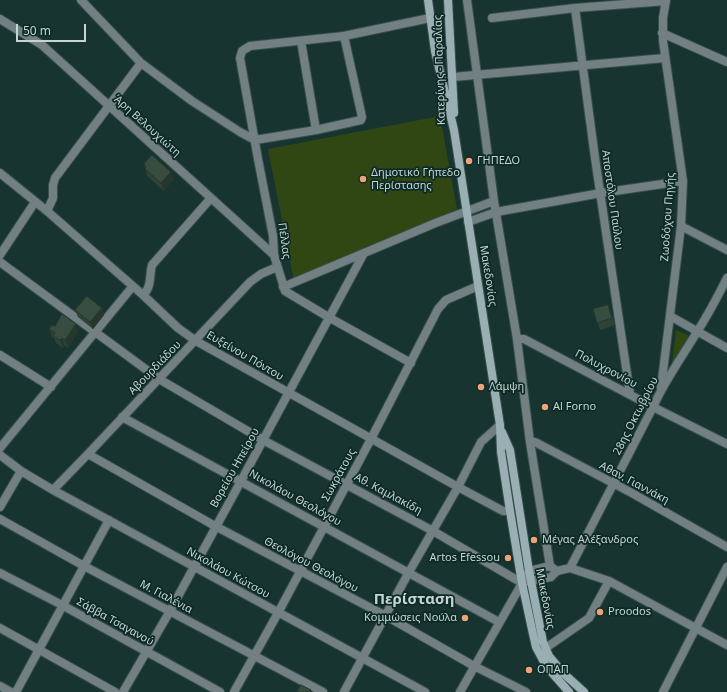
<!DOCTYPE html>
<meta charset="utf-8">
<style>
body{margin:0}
#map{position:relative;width:727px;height:692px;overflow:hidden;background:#183430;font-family:"Noto Sans",sans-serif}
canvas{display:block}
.scale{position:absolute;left:16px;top:24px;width:70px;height:18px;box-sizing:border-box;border:2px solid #c5d5d2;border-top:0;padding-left:5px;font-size:12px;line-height:14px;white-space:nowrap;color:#c5d5d2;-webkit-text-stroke:3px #0d2a26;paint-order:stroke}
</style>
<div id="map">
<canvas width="727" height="692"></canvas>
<div class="scale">50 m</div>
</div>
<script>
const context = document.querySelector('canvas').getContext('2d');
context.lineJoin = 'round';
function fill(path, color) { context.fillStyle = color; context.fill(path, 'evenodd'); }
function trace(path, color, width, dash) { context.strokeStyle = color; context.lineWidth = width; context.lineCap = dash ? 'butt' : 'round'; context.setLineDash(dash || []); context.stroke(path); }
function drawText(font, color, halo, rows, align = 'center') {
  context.font = font + ' "Noto Sans",sans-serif'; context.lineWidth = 3.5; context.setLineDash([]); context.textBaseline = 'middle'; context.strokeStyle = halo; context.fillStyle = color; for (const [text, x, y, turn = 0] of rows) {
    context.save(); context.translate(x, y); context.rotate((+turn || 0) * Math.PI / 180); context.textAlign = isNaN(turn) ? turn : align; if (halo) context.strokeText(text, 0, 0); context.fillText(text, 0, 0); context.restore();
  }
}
const green = new Path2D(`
 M440 116 457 209 294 281 268 149Z
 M676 330 692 337 671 372Z`);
const street = new Path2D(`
 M81 0 141 63 192 101 240 132 255 140
 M467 0 494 201 517 339 530 442 550 566
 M575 8 595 158 630 394
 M492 18 575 8 666 1
 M0 19 42 45 274 255
 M662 33 727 62
 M301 41 316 130
 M453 77 665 58
 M255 140 316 130 361 120 362 117 344 36
 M0 173 47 211 143 295 178 328 196 341 458 487 503 511H510
 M47 211 53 198V185L55 178 141 63
 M468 222 496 212 601 193 683 181
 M681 226 727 250
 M0 255 35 202
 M0 262 159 379 263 440 433 531 522 583
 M283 287 438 222 494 201
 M143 295C152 287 149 276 152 265L211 198
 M670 316 727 348
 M517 339H524L657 409 727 444
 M0 355 51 387
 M411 363 330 318 285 291 274 255 273 236 258 159 240 58 242 51 250 46 344 36 430 18
 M661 388 681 226 683 181 663 41V18L666 0
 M122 417 499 622
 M530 442H535L630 492 727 547
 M0 448 133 286
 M88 454 215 526 386 616 474 666 526 692
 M0 455 21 471 53 490 425 692
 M53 490 88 454 250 282 261 274 277 267
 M0 507 21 471
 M0 519 84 566 323 692
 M570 568 653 407C665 380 682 357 697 332 708 315 718 296 727 278
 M0 573 62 605 220 692
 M525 582 551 577 557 571 570 568 609 581 727 645
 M0 628 115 692
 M550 645 589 618 609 581
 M0 686 11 692
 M16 692 109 520
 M123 692 170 611 241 481 364 253
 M234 692 278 613 371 439 438 309 446 300 478 286
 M344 692 409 572 458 487 481 442 500 425
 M460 692 529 571 550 566 554 569
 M663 692 727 567`);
const secondary = new Path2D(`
 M428 0 435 51 454 130 500 425 501 452 510 511 522 583 533 634 536 647 546 666 569 692
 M448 0 454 113
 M502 432 510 450 529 571 543 642 549 656 563 673 584 692`);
const wall = new Path2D(`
 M144 164 174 179 164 191 147 176Z
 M608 305 615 325 600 330 593 309Z
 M102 308 104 315 93 329 78 317 75 310Z
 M55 326 78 331 68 348 64 345 63 348 56 343 54 338 52 337 49 329Z`);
const shadedWall = new Path2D(`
 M171 172 174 179 164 191 161 183Z
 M102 308 104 315 93 329 90 322Z
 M76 324 78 331 68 348 65 340Z
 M62 338 64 345 63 348 60 340Z`);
const building = new Path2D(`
 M152 155 171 172 161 183 145 169 146 167 144 164Z
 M87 296 102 308 90 322 75 310Z
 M608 305 612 318 597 323 593 309Z
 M62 314 76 324 65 340 62 338 60 340 53 336 55 333 49 329 52 325 55 326Z
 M301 685 311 690 310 692H297Z`);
const markers = [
 [469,161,4,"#efa378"],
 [363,179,4,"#efa378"],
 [481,387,4,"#efa378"],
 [545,407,4,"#efa378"],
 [534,540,4,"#efa378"],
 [508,558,4,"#efa378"],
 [600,612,4,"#efa378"],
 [465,618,4,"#efa378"],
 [529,670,4,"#efa378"]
];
const streetNames = [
 ["Κατερίνης - Παραλίας",440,70,-92],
 ["Άρη Βελουχιώτη",147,126,42],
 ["Αποστόλου Παύλου",612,200,82],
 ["Ζωοδόχου Πηγής",668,217,-86],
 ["Πέλλας",284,241,82],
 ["Μακεδονίας",488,276,81],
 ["Ευξείνου Πόντου",245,356,30],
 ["Αβουρδιάδου",155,368,-46],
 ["Πολυχρονίου",606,369,28],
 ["28ης Οκτωβρίου",636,416,-63],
 ["Βορείου Ηπείρου",235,468,-61],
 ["Σωκράτους",339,475,-61],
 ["Αθαν. Γιαννάκη",634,483,28],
 ["Αθ. Καμλακίδη",388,494,28],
 ["Νικολάου Θεολόγου",295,498,29],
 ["Θεολόγου Θεολόγου",311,565,28],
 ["Νικολάου Κώτσου",228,573,29],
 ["Μ. Γιαλένια",166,597,28],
 ["Μακεδονίας",545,599,79],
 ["Σάββα Τσαγανού",115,622,29]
];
const poiNames = [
 ["ΓΗΠΕΔΟ",477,161],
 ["Δημοτικό Γήπεδο",371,173],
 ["Περίστασης",371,186],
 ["Λάμψη",489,387],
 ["Al Forno",553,407],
 ["Μέγας Αλέξανδρος",542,540],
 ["Artos Efessou",500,558,"right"],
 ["Proodos",608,612],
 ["Κομμώσεις Νούλα",457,618,"right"],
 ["ΟΠΑΠ",537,670]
];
const districtNames = [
 ["Περίσταση",414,600]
];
fill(green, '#314713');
trace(street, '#37514d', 10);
trace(secondary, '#37514d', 10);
trace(street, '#738083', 8);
trace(secondary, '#9aafb3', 8);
fill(wall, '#2f4236');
fill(shadedWall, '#26362c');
fill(building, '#374d3f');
trace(building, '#26362c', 1);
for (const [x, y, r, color] of markers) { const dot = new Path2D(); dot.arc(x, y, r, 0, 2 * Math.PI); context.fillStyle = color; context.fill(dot); trace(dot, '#0d2a26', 1.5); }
drawText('11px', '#c5d5d2', '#0d2a26', streetNames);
drawText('11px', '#c5d5d2', '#0d2a26', poiNames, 'left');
drawText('bold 15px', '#c5d5d2', '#0d2a26', districtNames);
</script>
